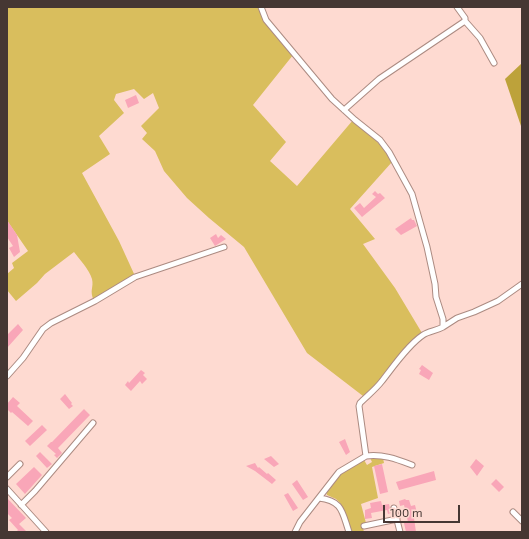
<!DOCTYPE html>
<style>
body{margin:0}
#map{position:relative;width:529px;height:539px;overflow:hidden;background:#fedad1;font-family:"Exo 2",sans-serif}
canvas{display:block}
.frame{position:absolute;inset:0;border:8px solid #453733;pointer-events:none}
.scale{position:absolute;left:383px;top:505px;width:77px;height:18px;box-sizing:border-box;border:2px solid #453733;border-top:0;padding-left:5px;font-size:12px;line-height:14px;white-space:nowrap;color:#453733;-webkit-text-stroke:3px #fedad1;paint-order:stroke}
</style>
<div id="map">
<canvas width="529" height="539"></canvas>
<div class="frame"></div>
<div class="scale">100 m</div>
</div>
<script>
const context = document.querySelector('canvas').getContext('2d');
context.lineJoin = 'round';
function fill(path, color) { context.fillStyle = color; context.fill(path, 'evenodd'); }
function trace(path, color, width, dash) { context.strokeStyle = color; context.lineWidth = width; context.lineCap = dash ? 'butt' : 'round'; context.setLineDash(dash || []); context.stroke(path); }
const green = new Path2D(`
 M7 7H259L293 55 253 105 286 142 270 161 297 186 353 120C368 133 383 144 392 162L350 209 375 239 363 244 395 288 422 333C405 347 393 364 379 380 375 386 368 391 363 396L307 353 244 247 209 218 187 198 164 171 155 151 142 139 147 133 141 126 159 108 153 93 144 99 134 89 116 94 114 100 124 113 99 136 110 154 82 173 119 241 135 276 94 301C89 290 94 288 92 279 89 269 80 260 74 252L45 274 37 283 16 301 7 290V274L14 268 12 263 28 251 8 222 7 223Z
 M370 458H383L384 463 372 467 378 498 361 504 366 523 362 524 364 532H352L340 503 336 499 327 495 326 491 340 473 364 460 367 465 372 462Z`);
const forest = new Path2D(`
 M522 63V129L505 79Z`);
const building = new Path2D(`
 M136 95 139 103 128 108 125 100Z
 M375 191 378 194 380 193 385 198 362 217 354 208 360 203 364 208 376 197 372 194Z
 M411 218 412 220H414L417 226 401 235 395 229Z
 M7 220 17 235 20 252 14 257 9 248 13 246 7 237Z
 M216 234 218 238 221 235 226 239 215 246 210 238Z
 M18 324 23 330 7 348V335Z
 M422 365 433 373 429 380 419 374 421 370 419 369Z
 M141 370 145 373 143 375 147 379 142 384 140 381 131 391 125 385 128 381 129 383Z
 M65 394 72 403 71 404 73 406 69 409 60 399Z
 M13 397 20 403 17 406 33 421 28 426 12 412 11 413 7 409V404Z
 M84 409 90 415 58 448 62 453 57 458 54 455 56 454 47 446 51 442H52Z
 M42 425 47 430 30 446 25 441Z
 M345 439 350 452 346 455 339 442Z
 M40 452 52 464 47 468 36 456Z
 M271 456 279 464 274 467 264 459Z
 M476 459 484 466 477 476 470 467Z
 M255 463 258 468 259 467 267 474 268 473 276 480 272 484 255 471 246 466Z
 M382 464 388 492 380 494 374 466Z
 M34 467 42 475 25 494 16 484Z
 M434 471 436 480 399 490 396 482Z
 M496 479 504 487 499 492 491 484Z
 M297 480 308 497 303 500 292 484Z
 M288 493 298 508 293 511 284 495Z
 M7 498 26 518 19 524 27 532H16L18 530 9 520 12 518 7 513Z
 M405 499 406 500H409L411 506 415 505 418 517 414 518 416 532H406L404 523 408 522 404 505 400 506 399 501Z
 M381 501 382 505 389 504 391 513 388 514 387 510 371 513 372 518 365 519V510L371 508 370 503Z`);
const minor = new Path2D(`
 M261 7 266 20 332 99 355 120 380 140 389 152 412 194 427 247 435 284 436 297 443 319V327C436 331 429 331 423 335 408 345 393 367 382 381 376 389 367 396 360 403L359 406 366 456 339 472 300 522 295 532
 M457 7 465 18V21
 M344 110 379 79 465 21 480 38 494 63
 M443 327 457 318 474 312 498 301 522 284
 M7 376 23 358 43 329 51 323 95 301 135 277 224 247
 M366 456C383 454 396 459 412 465
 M7 477 20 464
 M7 489 46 532
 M319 498C343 501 342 512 349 532
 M21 505 35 491 93 423
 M394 508 400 532
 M513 512 522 521
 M364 526 397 519`);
fill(green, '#d9be5d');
fill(forest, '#bda23a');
fill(building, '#f9a6b8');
trace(minor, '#ac8b82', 7);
trace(minor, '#fff', 5);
</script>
